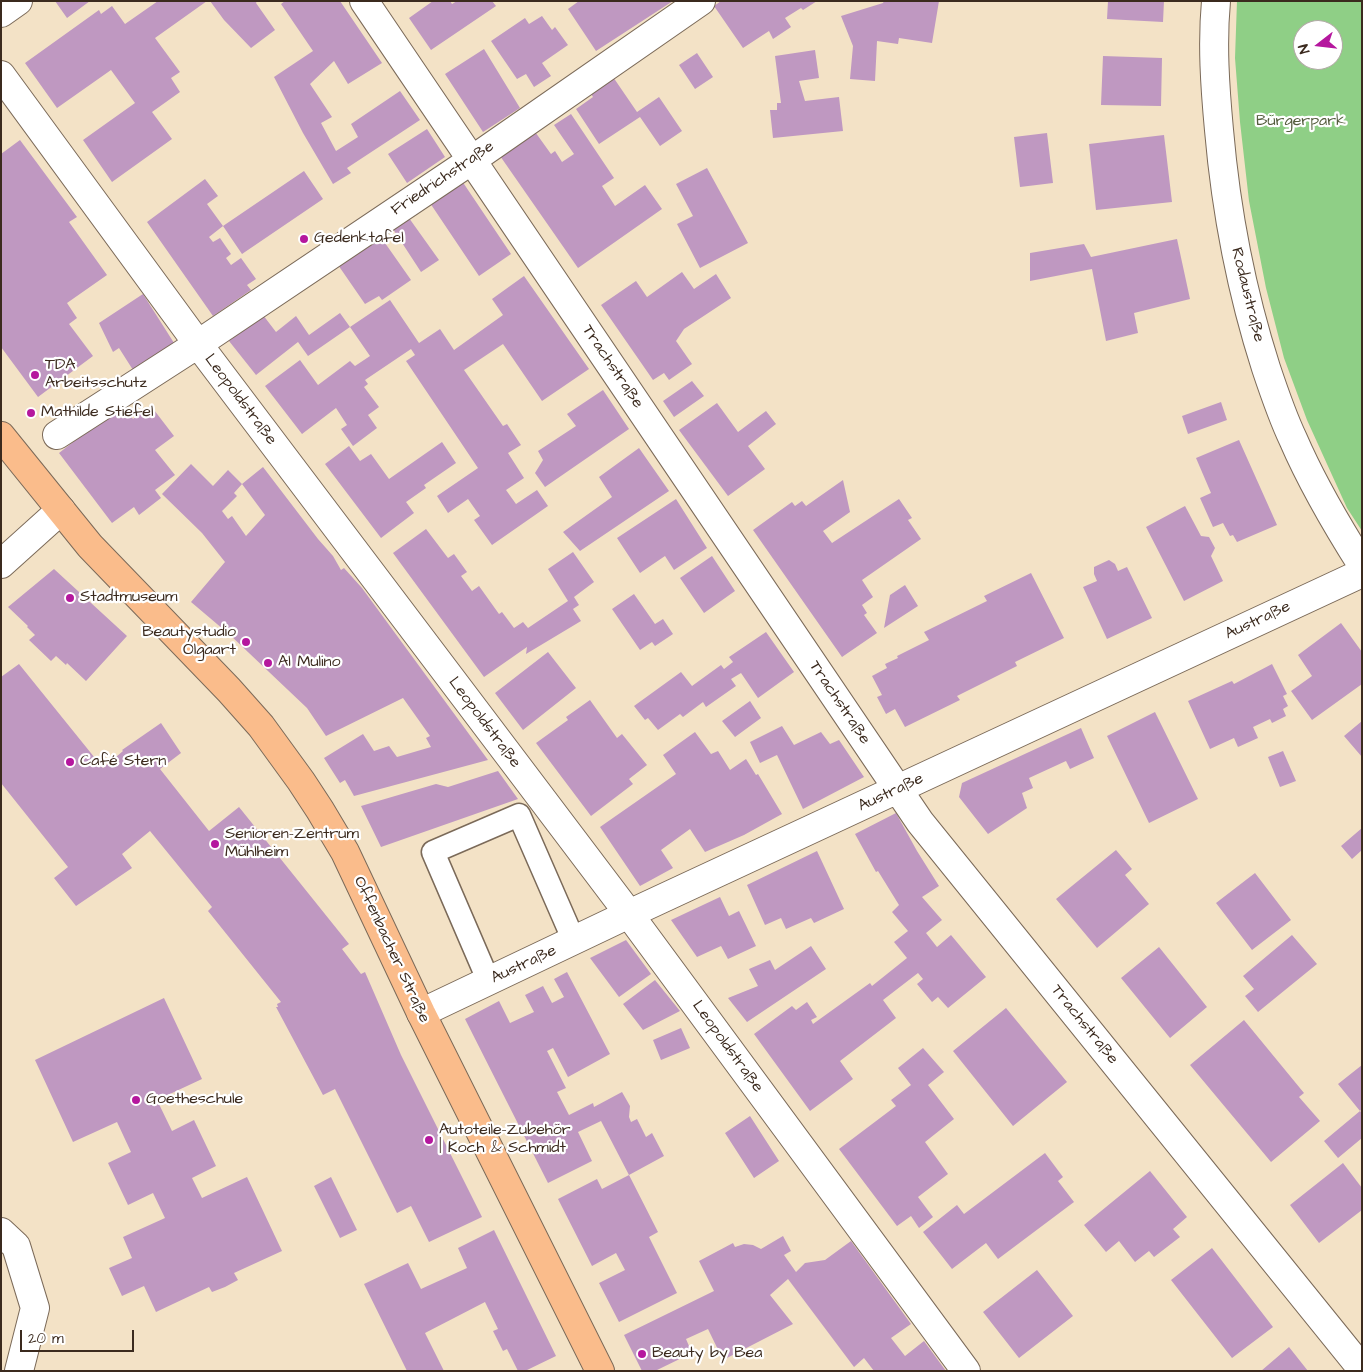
<!DOCTYPE html>
<meta charset="utf-8">
<style>
body{margin:0}
#map{position:relative;width:1363px;height:1372px;overflow:hidden;background:#f3e2c6;font-family:"Architects Daughter",sans-serif}
canvas{display:block}
.frame{position:absolute;inset:0;border:2px solid #3b2a1e;pointer-events:none}
.north{position:absolute;left:1293px;top:20px;width:50px;height:50px;box-sizing:border-box;background:#fff;border:1px solid #b1aaa5;border-radius:50%;rotate:254deg;font-size:14px;font-weight:700;line-height:20px;text-align:center;color:#3b2a1e}
.north::after{content:'';display:block;margin:auto;width:18px;height:22px;background:#b5179e;clip-path:polygon(50% 0,100% 100%,50% 72%,0 100%)}
.scale{position:absolute;left:20px;top:1330px;width:114px;height:22px;box-sizing:border-box;border:2px solid #3b2a1e;border-top:0;padding-left:6px;font-size:15px;line-height:18px;white-space:nowrap;color:#3b2a1e;-webkit-text-stroke:4px #fff;paint-order:stroke}
</style>
<div id="map">
<canvas width="1363" height="1372"></canvas>
<div class="frame"></div>
<div class="north">N</div>
<div class="scale">20 m</div>
</div>
<script>
const context = document.querySelector('canvas').getContext('2d');
context.lineJoin = 'round';
function fill(path, color) { context.fillStyle = color; context.fill(path, 'evenodd'); }
function trace(path, color, width, dash) { context.strokeStyle = color; context.lineWidth = width; context.lineCap = dash ? 'butt' : 'round'; context.setLineDash(dash || []); context.stroke(path); }
function drawText(font, color, halo, rows, align = 'center') {
  context.font = font + ' "Architects Daughter",sans-serif'; context.lineWidth = 4.5; context.setLineDash([]); context.textBaseline = 'middle'; context.strokeStyle = halo; context.fillStyle = color; for (const [text, x, y, turn = 0] of rows) {
    context.save(); context.translate(x, y); context.rotate((+turn || 0) * Math.PI / 180); context.textAlign = isNaN(turn) ? turn : align; if (halo) context.strokeText(text, 0, 0); context.fillText(text, 0, 0); context.restore();
  }
}
const green = new Path2D(`
 M1237 1H1362V531L1347 508 1307 420 1284 358 1266 288 1249 201 1240 122 1235 58ZM1303 30H1333V60H1303Z`);
const building = new Path2D(`
 M55 1H90L67 18Z
 M158 1H207L155 38 180 72 171 78 180 92 152 112 172 139 112 182 83 140 135 103 111 70 57 108 25 63 99 10 101 14 112 6 125 24Z
 M210 1H257L256 3 275 30 251 48 224 20Z
 M285 1H340L382 63 348 84 334 61 310 84 332 117 321 123 336 151 358 137 351 124 400 91 420 120 347 168 351 173 333 184 303 133 274 77 313 51 281 4Z
 M433 1H450L452 4 457 1H492L496 6 431 50 409 18Z
 M579 1H673L596 51 568 9Z
 M721 1H817L803 10 801 8 785 18 791 27 773 39 769 31 743 48 714 6Z
 M884 1H939L932 43 899 38 898 44 877 41 875 81 850 79 853 46 841 16 883 3Z
 M1108 1H1164L1163 22 1107 19Z
 M542 16 552 30 555 27 568 45 542 63 551 76 534 87 526 74 517 79 491 41 525 18 529 24Z
 M484 49 520 108 483 132 445 74Z
 M815 50 819 78 799 81 805 101 839 97 843 131 773 138 770 110H777V103H781L775 56Z
 M697 53 713 77 695 89 679 65Z
 M1103 56 1162 58 1161 106 1101 105Z
 M611 74 637 112 659 97 682 131 660 146 640 117 599 144 576 109 593 97 588 89Z
 M571 114 614 178 602 186 615 206 645 185 662 209 578 268 498 153 533 129 551 154 555 151 562 162 574 154 554 125Z
 M427 129 445 157 407 183 388 154Z
 M1047 133 1053 183 1020 187 1014 137Z
 M1164 135 1172 202 1096 210 1089 144Z
 M20 140 77 217 69 222 107 275 67 303 77 318 69 324 93 356 38 397 1 347V154Z
 M707 168 748 243 700 268 677 224 693 216 676 184Z
 M304 171 323 199 242 254 223 226Z
 M205 179 218 196 207 204 223 226 209 237 213 242 220 238 231 254 226 258 231 265 241 258 256 279 247 285 251 290 213 316 147 222Z
 M462 181 511 254 479 276 430 203Z
 M409 218 439 260 421 272 393 229Z
 M378 233 411 280 382 300 379 296 365 304 336 262Z
 M1177 239 1190 299 1134 313 1138 333 1106 341 1092 269 1030 281V253L1084 244 1091 257Z
 M682 272 694 289 716 274 731 298 684 329 676 341 692 364 669 380 664 373 653 380 601 305 636 281 647 297Z
 M524 276 589 369 542 401 503 344 464 370 503 426 507 424 521 445 508 453 524 478 506 490 516 504 537 490 548 506 492 545 474 520 480 516 468 499 448 513 437 496 478 468 406 361 415 355 411 349 365 380 368 384 364 387 379 407 368 415 377 428 353 446 341 429 347 425 336 408 302 434 265 386 300 360 318 385 350 361 355 366 370 356 350 327 308 356 298 342 256 375 229 341 263 315 276 332 296 316 309 335 340 313 350 327 390 300 419 343 440 329 454 350 503 315 492 299Z
 M143 294 174 343 133 370 119 348 113 352 99 323Z
 M692 381 704 396 674 417 663 401Z
 M603 390 629 429 545 487 535 473 543 460 538 451 576 426 567 414Z
 M1221 402 1227 420 1188 434 1182 416Z
 M717 403 738 432 766 411 776 424 748 446 765 469 728 496 679 430Z
 M122 404 133 419 151 406 174 436 155 450 175 475 155 490 161 498 139 515 134 507 112 523 59 453Z
 M1239 440 1277 525 1237 542 1233 535 1230 536 1223 523 1213 527 1200 498 1211 493 1196 458Z
 M442 442 456 463 424 485 426 488 406 502 414 513 381 538 325 464 349 446 360 461 371 454 389 479Z
 M639 448 669 491 580 551 563 532 612 497 599 477Z
 M191 464 213 486 228 470 242 484 234 493 237 496 222 511 228 519 232 516 246 536 265 515 242 484 263 467 318 539 333 556 341 570 344 568 362 588 488 760 354 796 345 780 340 783 324 758 363 734 374 751 389 746 397 757 431 747 426 738 430 736 403 698 326 736 307 708 230 635 191 602 225 562 202 533 162 494Z
 M843 480 850 512 823 531 832 543 899 499 912 518 908 520 921 539 862 580 873 597 862 605 867 613 864 615 877 633 842 657 753 530 792 502 795 506 802 501 806 506Z
 M676 499 707 548 674 570 665 556 640 573 617 538Z
 M1185 506 1201 536 1209 537 1215 548 1211 556 1223 581 1184 601 1146 527Z
 M426 529 448 558 454 554 467 572 461 576 472 591 479 586 499 614 502 612 514 628 523 622 528 628 568 601 548 569 573 552 594 582 574 597 579 605 573 609 581 621 526 654 527 647 484 677 393 553Z
 M712 556 735 591 704 613 680 578Z
 M1109 560 1115 564 1118 571 1127 567 1152 618 1107 639 1083 587 1097 581 1094 574V567Z
 M54 569 127 636 86 681 67 663 66 665 56 656 51 661 29 640 35 635 27 627 28 626 8 607Z
 M1031 573 1064 638 1015 662 1017 666 957 696 960 700 905 727 895 709 886 714 877 697 882 695 872 676 887 668 885 664 898 658 897 656 929 640 924 632 987 601 984 596Z
 M905 585 918 606 884 628 890 595Z
 M634 594 655 624 663 619 673 634 655 646 652 642 640 650 612 609Z
 M1341 623 1362 652V684L1312 720 1291 691 1312 676 1298 655Z
 M766 632 794 672 758 698 741 673 731 679 736 686 706 707 703 702 683 717 680 714 658 730 648 718 645 720 634 706 681 672 692 686 721 665 724 669 733 662 729 657Z
 M548 652 576 688 523 730 495 693Z
 M19 664 103 768 123 751 122 750 161 723 181 753 160 769 209 831 239 807 349 944 342 949 361 974 365 972 401 1055 482 1217 429 1242 411 1206 397 1213 335 1089 323 1095 276 1007H278L277 1004 281 1002 208 911 212 907 150 831 122 854 132 868 76 906 54 878 68 867 1 783V677Z
 M1272 664 1287 694 1283 696 1288 706 1283 709 1286 716 1272 723 1270 719 1253 727 1258 738 1238 747 1234 738 1210 749 1188 701 1232 681 1234 684Z
 M590 700 617 738 622 734 647 765 629 779 633 784 591 816 536 743 568 720 566 717Z
 M750 701 761 718 735 737 722 721Z
 M1155 712 1198 799 1149 823 1107 736Z
 M1362 721V757L1344 736Z
 M782 726 794 745 821 732 830 744 839 740 864 777 803 809 777 755 760 763 750 742Z
 M1081 728 1094 758 1070 769 1066 761 1029 778 1033 788 1022 793 1027 808 988 834 959 797 962 783Z
 M695 732 711 754 718 751 730 770 746 759 756 775 758 774 782 814 744 835 705 852 690 829 661 850 673 868 640 886 600 827 676 774 663 755Z
 M1283 751 1296 781 1280 787 1268 757Z
 M498 771 518 799 381 847 361 806 436 784 448 787Z
 M896 813 917 851 939 886 922 897 942 920 926 933 937 947 951 935 986 977 948 1008 938 997 932 1002 917 984 923 979 918 973 883 1000 896 1018 840 1061 853 1079 810 1111 754 1034 792 1006 796 1010 807 1002 817 1017 811 1020 813 1024 870 983 872 986 907 958 894 942 908 931 892 912 899 905 878 871 876 872 855 834Z
 M1362 828V850L1352 859 1341 846Z
 M1116 850 1132 869 1125 875 1149 904 1097 948 1056 899Z
 M817 851 844 909 814 923 811 918 786 929 781 918 765 925 747 885Z
 M1255 873 1291 920 1252 950 1216 903Z
 M720 897 729 916 739 911 756 946 728 959 721 946 697 957 671 920Z
 M1292 935 1317 964 1258 1012 1245 996 1254 989 1243 976Z
 M626 940 651 974 619 997 590 958Z
 M811 946 826 969 747 1022 728 998 758 986 749 969 770 960 775 970Z
 M1159 947 1207 1007 1170 1038 1121 978Z
 M567 972 610 1054 568 1077 553 1048 547 1051 566 1088 557 1092 569 1115 593 1103 594 1107 622 1092 630 1106 629 1117 631 1122 637 1119 646 1137 652 1133 664 1156 629 1175 601 1121 578 1132 592 1161 548 1183 465 1019 499 1001 510 1023 534 1012 525 995 543 986 552 1003 564 997 554 979Z
 M655 980 680 1011 643 1030 623 1004Z
 M164 998 202 1079 157 1100 172 1131 194 1120 216 1166 192 1178 202 1198 247 1177 282 1251 234 1273 238 1280 225 1287 212 1292 209 1287 156 1312 144 1286 122 1296 109 1268 132 1258 123 1237 165 1218 153 1193 128 1205 108 1163 131 1152 117 1122 73 1142 35 1060Z
 M1006 1008 1067 1082 1013 1126 953 1051Z
 M1244 1020 1304 1093 1299 1097 1320 1121 1271 1162 1190 1065Z
 M681 1028 690 1048 661 1060 653 1040Z
 M923 1048 944 1072 928 1085 954 1119 925 1142 948 1174 918 1197 933 1217 919 1228 911 1216 897 1226 839 1149 896 1106 891 1100 911 1085 898 1068Z
 M1362 1065V1109L1360 1111 1338 1084Z
 M1360 1111 1362 1113V1138L1338 1158 1324 1141Z
 M750 1116 779 1161 754 1178 725 1133Z
 M1045 1153 1063 1177 1058 1181 1074 1202 998 1259 986 1243 952 1269 923 1232 957 1205 964 1214Z
 M1343 1163 1362 1188V1210L1319 1243 1290 1205Z
 M1150 1171 1187 1217 1173 1229 1180 1237 1154 1257 1149 1251 1135 1262 1119 1241 1106 1252 1084 1225Z
 M629 1175 658 1232 649 1237 677 1293 619 1322 599 1283 625 1270 616 1253 592 1266 558 1199 597 1179 602 1189Z
 M331 1177 357 1230 340 1238 314 1186Z
 M494 1230 556 1356 525 1371H518L507 1349 503 1351 493 1331 498 1329 485 1302 425 1333 444 1371H407L364 1284 408 1263 421 1289 467 1268 458 1248Z
 M783 1236 791 1251 784 1255 796 1272 805 1263 825 1260 851 1241 911 1324 891 1338 905 1356 924 1341 946 1371H874L864 1358 854 1367 788 1279 770 1295 793 1324 723 1360 708 1329 686 1339 692 1353 655 1371H642L624 1335 714 1291 699 1261 733 1243 735 1247 744 1244 753 1245 761 1249Z
 M1212 1248 1273 1327 1232 1358 1171 1280Z
 M1037 1270 1073 1316 1019 1358 983 1312Z
 M1289 1347 1308 1371H1261Z`);
const lane = new Path2D(`
 M489 982 433 852 519 815 574 941`);
const street = new Path2D(`
 M364 1 920 822 1362 1369
 M1216 1C1212 44 1215 87 1219 130 1226 211 1241 290 1266 368 1274 392 1282 416 1293 439 1312 483 1336 524 1362 565
 M1 13 18 1
 M1 75 198 344 629 914 966 1371
 M57 435 198 344 472 160 701 1
 M1 564 61 510
 M421 1013 629 914 1362 573
 M1 1232 16 1246 35 1308 19 1371`);
const primary = new Path2D(`
 M1 436 90 546 229 690 261 726 301 781 320 810 345 852 421 1013 600 1371`);
const markers = [
 [304,239,5,"#b5179e"],
 [35,375,5,"#b5179e"],
 [31,413,5,"#b5179e"],
 [70,598,5,"#b5179e"],
 [246,642,5,"#b5179e"],
 [268,663,5,"#b5179e"],
 [70,762,5,"#b5179e"],
 [215,844,5,"#b5179e"],
 [136,1100,5,"#b5179e"],
 [429,1140,5,"#b5179e"],
 [642,1354,5,"#b5179e"]
];
const parkNames = [
 ["Bürgerpark",1301,122]
];
const streetNames = [
 ["Friedrichstraße",443,179,-34],
 ["Rodaustraße",1247,295,76],
 ["Trachstraße",612,367,56],
 ["Leopoldstraße",240,400,53],
 ["Austraße",1258,621,-25],
 ["Trachstraße",839,703,56],
 ["Leopoldstraße",484,723,53],
 ["Austraße",891,793,-25],
 ["Offenbacher Straße",391,950,65],
 ["Austraße",524,965,-25],
 ["Trachstraße",1084,1025,51],
 ["Leopoldstraße",727,1047,54]
];
const poiNames = [
 ["Gedenktafel",314,239],
 ["TDA",45,366],
 ["Arbeitsschutz",45,384],
 ["Mathilde Stiefel",41,413],
 ["Stadtmuseum",80,598],
 ["Beautystudio",236,633,"right"],
 ["Olgaart",236,651,"right"],
 ["Al Mulino",278,663],
 ["Café Stern",80,762],
 ["Senioren-Zentrum",225,835],
 ["Mühlheim",225,853],
 ["Goetheschule",146,1100],
 ["Autoteile-Zubehör",439,1131],
 ["| Koch & Schmidt",439,1149],
 ["Beauty by Bea",652,1354]
];
fill(green, '#8fcf86');
fill(building, '#bf98c1');
trace(lane, '#7b6a59', 25);
trace(street, '#7b6a59', 30);
trace(primary, '#7b6a59', 30);
trace(lane, '#fff', 22);
trace(street, '#fff', 28);
trace(primary, '#fabc8b', 28);
for (const [x, y, r, color] of markers) { const dot = new Path2D(); dot.arc(x, y, r, 0, 2 * Math.PI); context.fillStyle = color; context.fill(dot); trace(dot, '#fff', 2); }
drawText('16px', '#545c3d', '#fff', parkNames);
drawText('16px', '#3b2a1e', '#fff', streetNames);
drawText('16px', '#3b2a1e', '#fff', poiNames, 'left');
</script>
